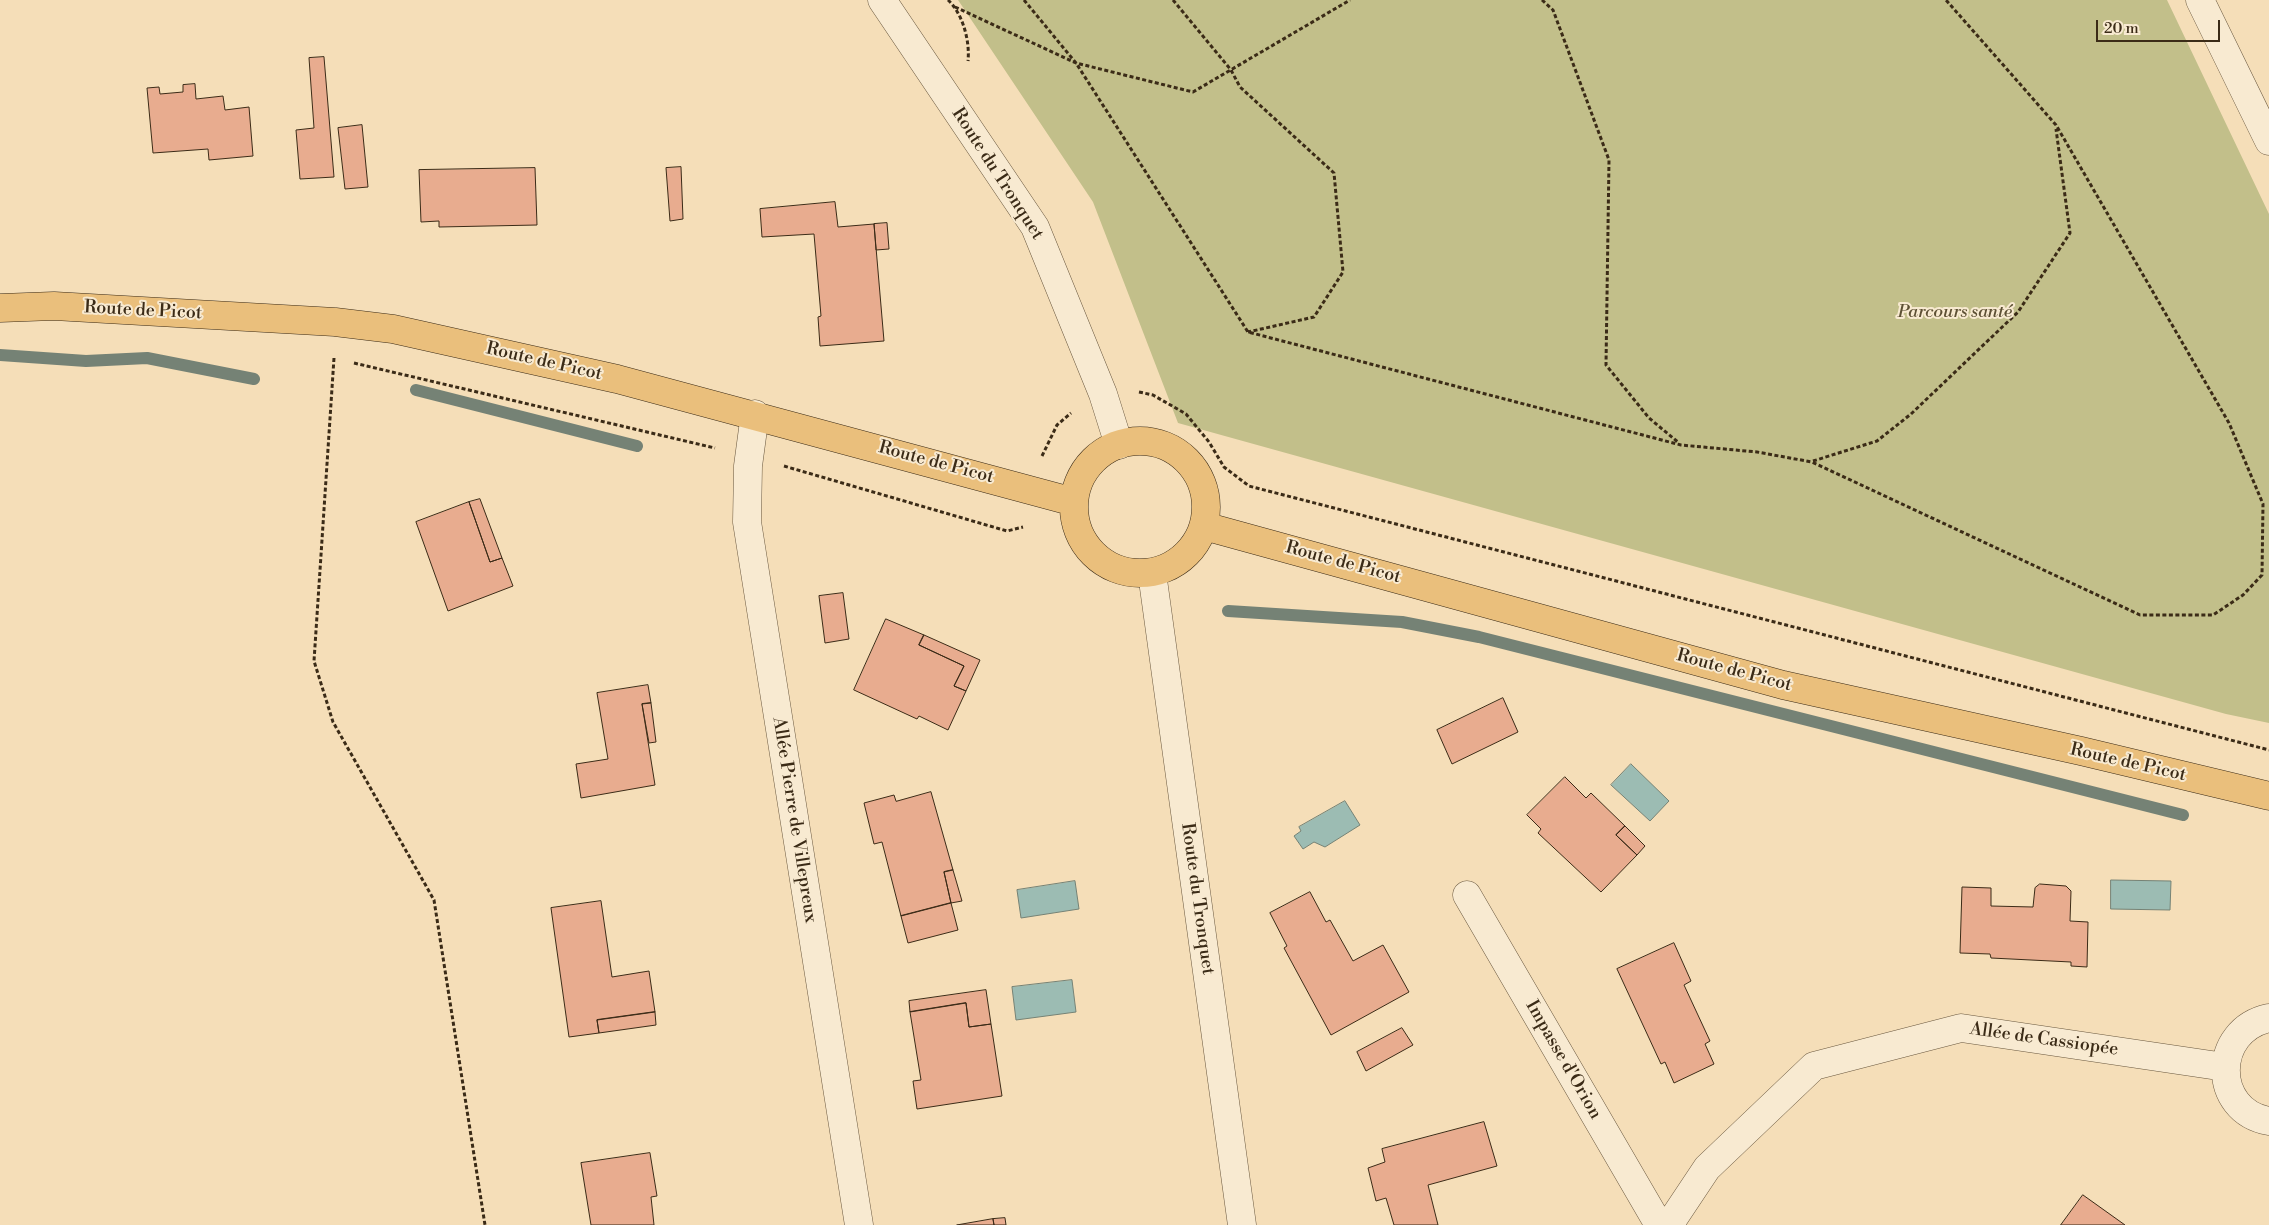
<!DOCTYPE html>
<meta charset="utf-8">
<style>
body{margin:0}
#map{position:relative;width:2269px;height:1225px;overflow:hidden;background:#f5deb8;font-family:"Libre Bodoni",serif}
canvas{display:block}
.scale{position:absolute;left:2096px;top:20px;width:124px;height:22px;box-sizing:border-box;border:2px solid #3b2b17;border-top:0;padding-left:6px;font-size:15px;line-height:18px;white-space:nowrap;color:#3b2b17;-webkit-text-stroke:4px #f8ead1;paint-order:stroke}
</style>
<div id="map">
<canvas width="2269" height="1225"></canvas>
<div class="scale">20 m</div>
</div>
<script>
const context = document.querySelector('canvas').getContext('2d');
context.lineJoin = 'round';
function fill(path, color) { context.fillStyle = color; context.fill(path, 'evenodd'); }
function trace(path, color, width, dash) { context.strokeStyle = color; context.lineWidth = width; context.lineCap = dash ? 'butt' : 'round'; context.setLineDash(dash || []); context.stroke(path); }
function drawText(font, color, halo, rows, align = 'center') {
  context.font = font + ' "Libre Bodoni",serif'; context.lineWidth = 4; context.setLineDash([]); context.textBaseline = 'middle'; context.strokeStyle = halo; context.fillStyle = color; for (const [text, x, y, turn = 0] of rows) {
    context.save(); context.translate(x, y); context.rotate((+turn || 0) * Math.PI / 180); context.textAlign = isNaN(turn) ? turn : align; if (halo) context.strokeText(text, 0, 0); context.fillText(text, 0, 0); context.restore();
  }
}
const green = new Path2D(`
 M958 0H2167L2269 214V723L2226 714 1178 423 1093 202Z`);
const water = new Path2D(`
 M1631 764 1669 801 1650 821 1611 785Z
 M1345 801 1360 825 1325 847 1314 842 1303 849 1294 836 1301 831 1299 827Z
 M2111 880 2171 881 2170 910 2111 909Z
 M1075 881 1079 909 1021 918 1017 890Z
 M1072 980 1076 1012 1016 1020 1012 987Z`);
const stream = new Path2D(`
 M0 355 86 361 147 358 254 379
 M416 390 637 446
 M1228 611 1402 622 1479 637 2183 815`);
const building = new Path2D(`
 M324 57 334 177 300 179 296 130 314 128 309 58Z
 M195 84 196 99 223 96 225 110 249 107 253 156 209 160 208 149 153 153 147 88 159 87 160 94 183 92V85Z
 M362 125 368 187 345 189 338 128Z
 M681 167 683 219 670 221 666 168Z
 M535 168 537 225 439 227V221L421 222 419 170Z
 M835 202 838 227 874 224 884 341 820 346 818 317 821 316 814 234 762 237 760 209Z
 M887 223 889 249 876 250 874 224Z
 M480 499 502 558 490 562 469 502Z
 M469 502 490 562 502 558 513 586 448 611 416 522Z
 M843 593 849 639 825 643 819 596Z
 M886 619 924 635 919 645 964 666 954 686 966 691 948 730 919 716 917 719 854 690Z
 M924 635 980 660 966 691 954 686 964 666 919 645Z
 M648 685 651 703 642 704 655 785 581 798 576 764 608 759 597 693Z
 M1503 698 1518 732 1452 764 1437 730Z
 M651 703 656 742 649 743 642 704Z
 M1565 777 1586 798 1591 793 1625 826 1616 835 1637 855 1601 892 1538 833 1541 829 1527 815Z
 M931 792 953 870 944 872 951 903 901 916 882 842 874 844 864 803 894 795 896 801Z
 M1625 826 1645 846 1637 855 1616 835Z
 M953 870 962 901 951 903 944 872Z
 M2040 884 2066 886 2071 891 2070 921 2088 922 2087 967 2071 966V962L1991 958 1990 954 1960 953 1962 887 1991 888V906L2033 907 2035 888Z
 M1310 892 1326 922 1330 920 1353 961 1383 945 1409 992 1331 1035 1284 948 1287 946 1270 913Z
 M601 901 612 977 649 971 655 1012 597 1020 599 1033 569 1037 551 908Z
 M951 903 958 930 908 943 901 916Z
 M1674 943 1691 981 1684 985 1710 1041 1705 1044 1714 1064 1674 1083 1665 1062 1661 1064 1617 969Z
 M986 990 991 1024 969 1027 966 1003 910 1012 909 1001Z
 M966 1003 969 1027 991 1024 1002 1096 917 1109 913 1081 921 1080 910 1012Z
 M655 1012 656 1025 599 1033 597 1020Z
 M1402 1028 1413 1045 1366 1071 1357 1052Z
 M1484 1122 1497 1166 1428 1185 1438 1225H1394L1386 1198 1376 1201 1368 1168 1385 1162 1382 1149Z
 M650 1153 657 1196 651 1197 654 1225H591L581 1163Z
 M2083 1195 2125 1225H2061Z
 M1005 1218 1006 1225H994L993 1219Z
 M993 1219 994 1225H957Z`);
const path = new Path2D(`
 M948 0C963 14 970 41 968 61
 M1024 0 1076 63 1248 332 1681 445 1757 452 1812 462 2140 615H2213L2243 595 2262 575 2263 504 2229 423 2056 125 1946 0
 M1173 0 1231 70 1240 87 1334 173 1343 272 1314 317 1248 332
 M1542 0 1553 10 1609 160 1606 365 1649 418 1679 443
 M955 7 1076 63 1193 92 1350 0
 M334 358 314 661 333 722 434 900 485 1225
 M354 363 715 448
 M1139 392 1153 395 1186 414 1209 442 1224 467 1249 486 2269 750
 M1042 456 1057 425 1071 413
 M1813 461 1877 441 1911 414 2018 312 2070 233 2056 129
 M784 466 1007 531 1023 527`);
const minor = new Path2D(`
 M882 0 1035 227 1103 394 1119 445
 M2200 0 2269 141
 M755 414 748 466 747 522 859 1225
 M1152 573 1242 1225
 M1467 895 1659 1225
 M2269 1018C2212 1030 2211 1111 2269 1121
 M1669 1225 1707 1168 1814 1066 1961 1028 2225 1067`);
const major = new Path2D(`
 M0 308 54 306 335 322 393 329 617 379 1074 502
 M1074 507a66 66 0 1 1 132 0a66 66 0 1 1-132 0Z
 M1204 526 1783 685 2081 751 2269 796`);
const streetNames = [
 ["Route du Tronquet",997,174,57],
 ["Route de Picot",143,311,3],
 ["Route de Picot",544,362,13],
 ["Route de Picot",936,463,15],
 ["Route de Picot",1343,563,15],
 ["Route de Picot",1734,671,15],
 ["Route de Picot",2128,763,13],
 ["Allée Pierre de Villepreux",794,820,81],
 ["Route du Tronquet",1197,899,82],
 ["Allée de Cassiopée",2044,1040,8],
 ["Impasse d'Orion",1563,1060,60]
];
const parkNames = [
 ["Parcours santé",1955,313]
];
fill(green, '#c2bf8a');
fill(water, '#9cbcb3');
trace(water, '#758275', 1);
trace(stream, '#758275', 12);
fill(building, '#e8ac8f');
trace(building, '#3b2b17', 1);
trace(minor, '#6a583f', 29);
trace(major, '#3b2b17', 29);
trace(path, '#3b2b17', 3, [4, 2.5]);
trace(minor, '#f8ead1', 28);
trace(major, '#eabf7c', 28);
drawText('18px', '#3b2b17', '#f8ead1', streetNames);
drawText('italic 18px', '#5d5034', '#f8ead1', parkNames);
</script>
